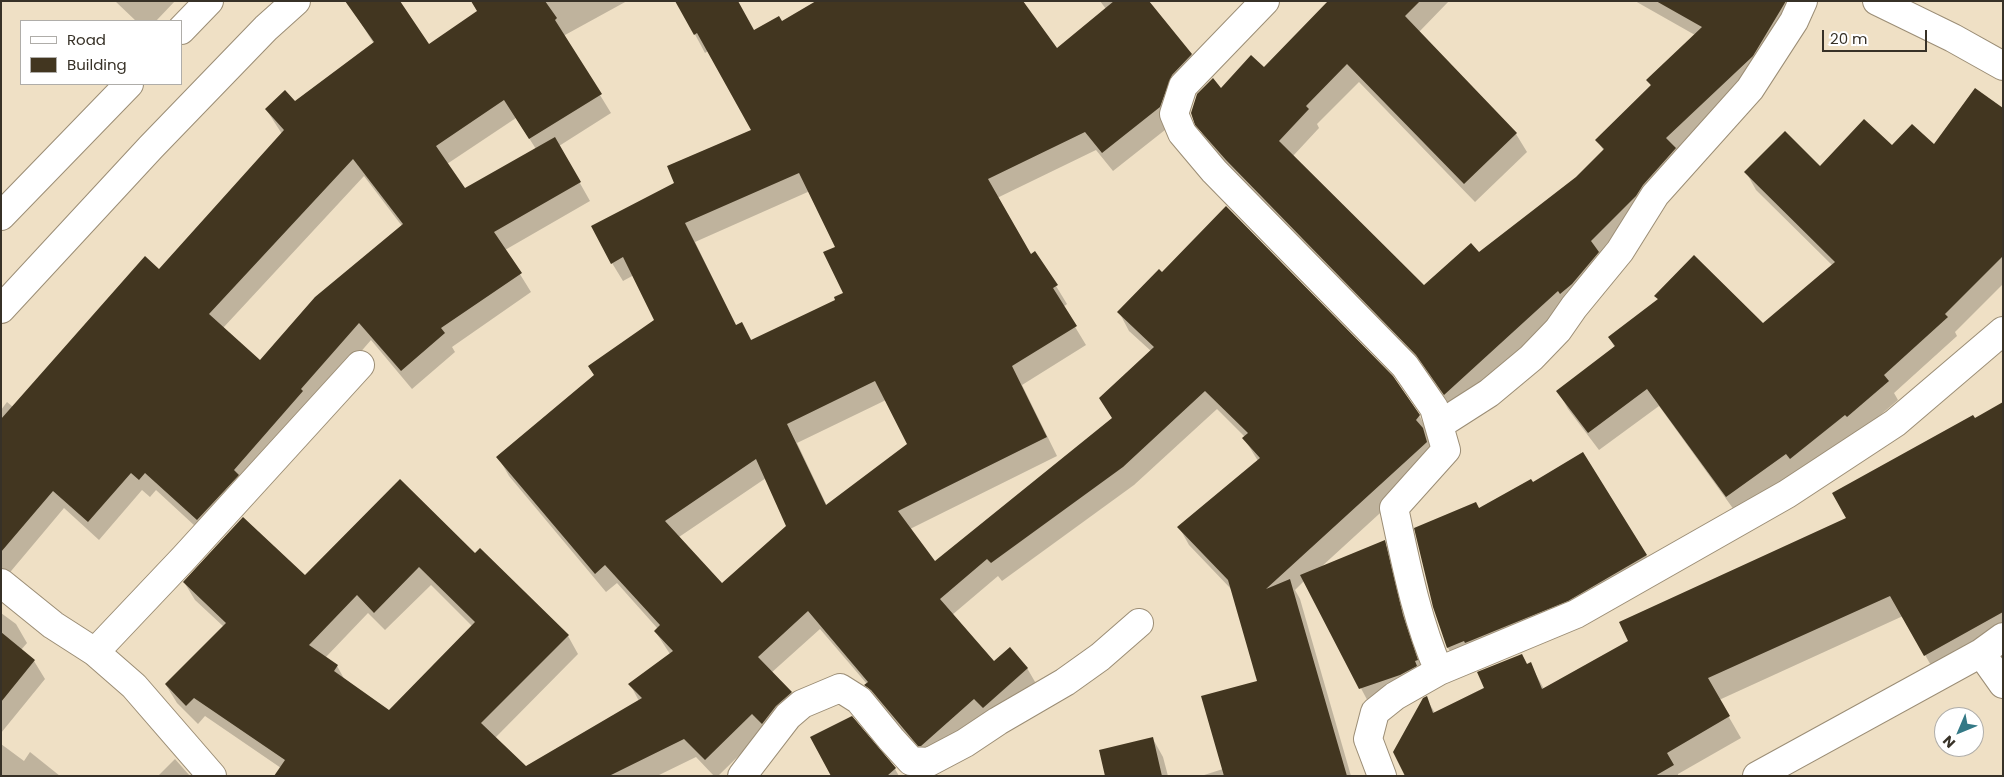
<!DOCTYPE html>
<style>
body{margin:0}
#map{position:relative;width:2004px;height:777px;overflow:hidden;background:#efe0c5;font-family:Poppins,sans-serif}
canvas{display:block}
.frame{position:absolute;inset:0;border:2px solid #373127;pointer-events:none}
.legend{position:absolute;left:20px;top:20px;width:162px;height:65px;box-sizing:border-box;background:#fff;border:1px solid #afada9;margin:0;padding:6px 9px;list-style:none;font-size:15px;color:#373127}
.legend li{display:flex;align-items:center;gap:10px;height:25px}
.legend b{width:25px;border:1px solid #afada9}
.north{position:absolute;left:1934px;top:707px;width:50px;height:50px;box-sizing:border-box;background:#fff;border:1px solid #afada9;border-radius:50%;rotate:225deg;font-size:14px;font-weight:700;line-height:20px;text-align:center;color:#373127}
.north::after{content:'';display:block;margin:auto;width:18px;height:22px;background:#347986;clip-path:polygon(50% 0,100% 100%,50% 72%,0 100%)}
.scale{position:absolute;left:1822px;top:30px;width:105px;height:22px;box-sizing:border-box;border:2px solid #373127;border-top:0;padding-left:6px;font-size:15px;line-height:18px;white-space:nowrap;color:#373127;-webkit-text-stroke:4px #fff;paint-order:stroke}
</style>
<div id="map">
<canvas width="2004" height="777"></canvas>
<div class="frame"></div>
<ul class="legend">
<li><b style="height:6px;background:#fff"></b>Road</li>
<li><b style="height:14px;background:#423620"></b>Building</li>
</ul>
<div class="north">N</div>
<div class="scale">20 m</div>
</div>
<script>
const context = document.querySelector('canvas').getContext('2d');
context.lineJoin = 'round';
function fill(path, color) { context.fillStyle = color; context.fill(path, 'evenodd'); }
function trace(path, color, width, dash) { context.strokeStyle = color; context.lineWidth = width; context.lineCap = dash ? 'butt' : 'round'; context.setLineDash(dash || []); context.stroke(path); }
const shadow = new Path2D(`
 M115 1H175L156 21H136Z
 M471 1H627L565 35V38L611 113 559 146 590 201 505 250 531 292 452 347 455 352 412 389 371 340 312 408 208 538 156 490 150 497 142 490 99 540 64 508 1 583V410L7 402 13 407 159 270 282 134 266 109 295 103 374 44 351 7 429 45 478 12ZM516 118 536 149 464 190 447 164ZM364 176 402 226 260 361 223 328Z
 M677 1 754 32 781 23 1056 50 1106 9 1100 1H1147L1191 54 1202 73 1170 126 1113 171 1096 150 997 198 1030 256 1056 286 1067 304 1063 307 1086 345 1022 385 1057 456 910 529 935 563 1112 419 1151 351 1129 331 1119 312 1419 415 1429 434 1427 437 1433 448 1437 461 1320 568 1384 542 1396 562 1429 681 1372 709 1304 581 1295 590 1300 599 1351 776H1201L1223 769 1258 682 1232 590 1189 545 1179 527 1258 461 1244 438 1245 437 1217 409 1134 485 1002 581 998 576 952 615 994 663 1027 668 1038 687 932 764 877 704 867 684 820 629 771 673 791 693 802 711 763 732 718 776H714L696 757 657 776H275L281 768 205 716 198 724 177 703 166 685 224 627 195 600 184 582 305 577 475 555 568 636 578 654 495 738 526 767 639 701 630 684 670 654 655 631 658 629 617 583 606 592 509 476 498 457 595 376 656 321 634 275 623 281 612 263 676 184 753 130 708 51 705 53ZM810 191 837 247 845 293 837 301 752 341 741 323 736 326 695 242ZM886 400 908 445 827 506 797 443ZM766 478 788 526 722 584 679 537ZM431 585 472 626 389 711 346 682 337 666 325 658 368 613 385 630Z
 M1330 1H1449L1419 32 1516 134 1527 152 1475 202 1359 82 1317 124 1319 128 1293 156 1424 286 1479 254 1577 178 1604 151 1597 140 1651 86 1648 80 1695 35 1635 1H1792L1799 14 1583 303 1455 412 1428 374 1238 179 1208 144 1197 124 1221 90 1264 69Z
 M2003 110V284L1955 332 1957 336 1894 393 1898 400 1858 434 1856 432 1801 476 1797 471 1737 514 1659 406 1599 450 1568 409 1558 391 1615 348 1609 337 1658 300 1655 296 1763 324 1833 266 1756 190 1746 172 1820 167 1892 147 1934 146Z
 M2003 404V640L1937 676 1903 616 1719 700 1741 738 1678 774V776H1406L1426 698 1435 713 1530 664 1544 689 1848 518 1974 419Z
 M1479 510 1646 555 1658 576 1460 668 1448 648 1434 606Z
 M1 613 16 624 27 643 21 650 34 661 45 679 1 733Z
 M1153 739 1163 757 1168 776H1106Z
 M1 744 24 761 30 752 60 776H1Z
 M175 759 190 776H158Z
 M895 769 899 776H832Z`);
const building = new Path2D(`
 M345 1H400L429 44 477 11 471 1H545L557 18 555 20 602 94 529 139 504 100 436 146 465 188 555 137 581 182 494 232 522 273 441 328 445 333 401 371 359 323 301 389 303 391 234 470 239 475 197 520 145 473 139 480 131 473 88 522 53 491 1 552V419L145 256 159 269 284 130 265 109 285 90 295 101 374 42ZM353 159 403 224 315 297 260 360 209 314Z
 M675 1H738L754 30 779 16 782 21 816 1H1023L1057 48 1114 1H1149L1192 54 1172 75 1160 107 1102 153 1085 132 988 179 1031 254 1035 251 1058 285 1053 288 1077 326 1012 366 1047 437 898 511 935 561 1112 418 1099 398 1154 347 1117 312 1159 269 1162 272 1226 206 1393 376 1420 415 1416 420 1423 428 1427 442 1266 589 1290 579 1347 776H1224L1201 696 1257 681 1228 580 1177 527 1260 458 1242 438 1248 433 1205 391 1123 467 991 563 987 559 940 599 994 661 1010 647 1028 668 983 708 974 699 921 746H918L871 690 864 685 868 682 808 611 758 657 792 692 776 706 762 724 752 714 705 760 684 739 609 776H274L285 760 194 698 186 706 165 684 226 623 183 582 243 517 305 575 400 479 475 553 480 548 569 635 481 723 526 766 642 698 628 684 673 651 654 631 660 625 605 565 595 574 496 457 594 375 588 366 654 320 623 257 611 264 591 226 674 183 667 166 751 130 697 33 694 35ZM799 173 835 247 823 252 843 293 834 297 835 300 751 340 742 322 736 325 685 223ZM875 381 907 444 826 505 787 424ZM756 459 786 526 722 583 665 521ZM419 567 475 622 389 710 334 671 338 665 309 645 357 595 374 613Z
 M1328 1H1420L1405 16 1517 133 1464 184 1347 64 1306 106 1309 109 1279 141 1424 285 1471 243 1479 252 1576 177 1604 149 1595 140 1651 85 1646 80 1702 27 1656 1H1786L1753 56 1666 138 1676 148 1643 185 1636 196 1591 241 1599 252 1572 284 1560 294 1558 291 1444 395 1416 355 1226 160 1195 125 1191 113 1197 94 1213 78 1221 88 1251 55 1264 67Z
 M1975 88 2003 108V256L1945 314 1948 317 1884 375 1889 381 1847 417 1845 415 1790 459 1786 454 1726 497 1647 389 1588 433 1556 391 1615 346 1608 337 1658 299 1654 296 1694 255 1763 323 1835 262 1744 172 1785 131 1820 166 1864 119 1892 145 1912 124 1934 144Z
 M2003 402V612L1924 656 1890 596 1708 678 1730 716 1667 753 1674 765 1655 776H1405L1393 752 1423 698 1427 696 1433 713 1484 688 1477 672 1522 654 1527 664 1531 662 1542 689 1628 641 1619 622 1846 518 1832 493 1973 415 1975 418Z
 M1583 452 1647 555 1568 601 1465 643 1464 641 1447 648 1433 607 1414 528 1476 502 1479 508 1531 479 1533 482Z
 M1385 540 1403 615 1418 660 1415 661 1417 666 1400 675 1359 689 1300 575Z
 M1 632 35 660 1 702Z
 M852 716 896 768 887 776H831L810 737Z
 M1153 737 1162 776H1105L1099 750Z`);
const street = new Path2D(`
 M1265 1 1183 86 1174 114 1182 133 1214 171 1405 366 1434 408 1446 450 1394 508C1406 564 1416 618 1439 671L1395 696 1375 712 1368 739 1382 776
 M1877 1 1953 38 2003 66
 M181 30 209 1
 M1 216 129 84
 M1 309 151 147 266 28 296 1
 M1439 425 1489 393 1531 358 1558 330 1574 307 1620 251 1655 195 1750 89 1794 21 1803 1
 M1 583 53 625 95 652 134 686 212 776
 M95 652 184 558 360 365
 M1981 653 2003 684
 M1439 671 1576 614 1787 494 1895 423 2003 331
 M742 776 788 716 802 704 840 688 859 700 891 739 911 761 929 762 965 743 998 721 1065 682 1100 657 1139 623
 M1757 776 1981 653 2003 637`);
fill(shadow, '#0003');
fill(building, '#423620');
trace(street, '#9b8d75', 30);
trace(street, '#fff', 28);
</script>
